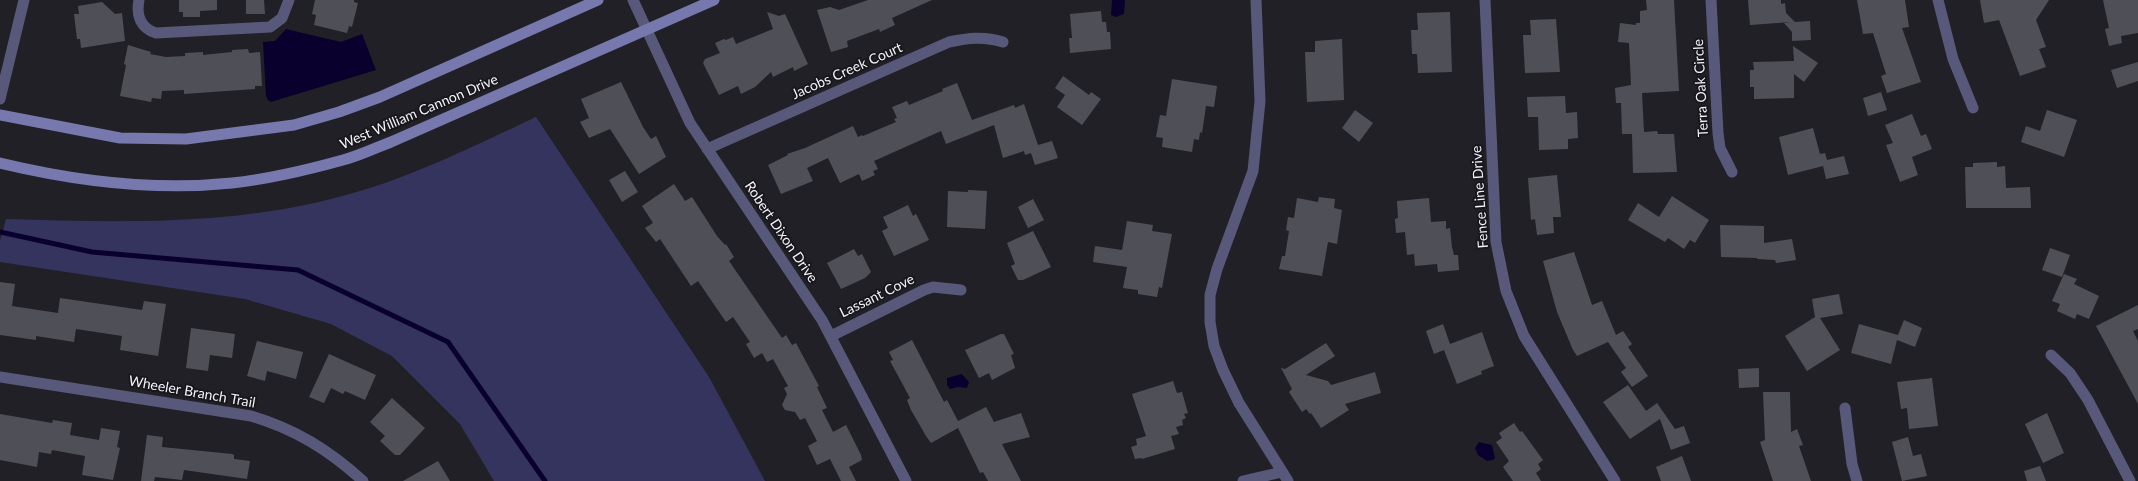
<!DOCTYPE html>
<style>
body{margin:0}
canvas{display:block;background:#202026}
</style>
<canvas width="2138" height="481"></canvas>
<script>
const context = document.querySelector('canvas').getContext('2d');
context.lineJoin = 'round';
function fill(path, color) { context.fillStyle = color; context.fill(path, 'evenodd'); }
function trace(path, color, width, dash) { context.strokeStyle = color; context.lineWidth = width; context.lineCap = dash ? 'butt' : 'round'; context.setLineDash(dash || []); context.stroke(path); }
function drawText(font, color, halo, rows, align = 'center') {
  context.font = font + ' Lato,sans-serif'; context.lineWidth = 4; context.setLineDash([]); context.textBaseline = 'middle'; context.strokeStyle = halo; context.fillStyle = color; for (const [text, x, y, turn = 0] of rows) {
    context.save(); context.translate(x, y); context.rotate((+turn || 0) * Math.PI / 180); context.textAlign = isNaN(turn) ? turn : align; if (halo) context.strokeText(text, 0, 0); context.fillText(text, 0, 0); context.restore();
  }
}
const green = new Path2D(`
 M536 117 709 377 765 481H494L460 424 392 356 331 324 245 299 0 262V241L6 219C114 222 225 226 331 199 402 182 470 148 536 117Z`);
const water = new Path2D(`
 M1112 0H1125L1124 14 1116 17 1111 15Z
 M286 29 341 42 362 34 376 70 271 102 268 100 266 96 263 42 275 41Z
 M962 374 969 382 967 388 958 387 950 389 947 385V378Z
 M1479 442 1492 445 1495 458 1493 460 1487 461 1478 455 1475 448Z`);
const stream = new Path2D(`
 M0 232 92 252 298 270 448 342 545 481`);
const building = new Path2D(`
 M179 0H217V10L200 11V17H183V12H179Z
 M246 0H264L265 14H246Z
 M315 0H354V2L358 3 352 27 349 26 347 33 314 25 316 15 312 14Z
 M868 0H932L892 18 895 25 880 32 879 29 847 41 848 47 831 52 817 10 830 7 839 10Z
 M1646 0H1674L1679 91 1642 93 1644 132 1657 131 1658 134H1674L1677 172 1633 173 1632 134H1622L1621 103H1616L1615 88 1631 85 1629 43 1618 42 1620 23 1636 25V23H1640V11L1647 10Z
 M1748 0H1781V4L1785 3 1786 13 1795 22 1810 21 1811 40 1792 41V32L1784 23 1791 22 1750 25Z
 M1857 0H1905L1909 27 1902 28 1921 82 1887 93 1881 76 1886 74 1873 33 1863 34Z
 M1980 0H2049L2036 20 2046 47 2039 49 2046 67 2020 76 1999 20 1984 23Z
 M2103 0H2138V33L2121 36 2122 43 2109 46 2105 29 2109 28Z
 M102 2 115 14 122 13 125 41 81 48 80 39H77L74 14H79L78 6Z
 M1101 11 1102 22H1106L1107 32H1110L1111 49 1070 53 1069 38H1072L1070 14Z
 M767 12 779 16 785 14 808 64 794 71 793 67 773 77 771 72 755 87 741 94 738 86 719 95 703 63 705 59 720 53 715 43 724 39 726 40 733 37 736 44 773 29Z
 M1450 12 1452 72 1418 73 1417 54H1412L1411 30H1418L1417 13Z
 M1556 19 1560 72 1525 73 1523 35H1531L1530 20Z
 M1342 39 1344 100 1307 102 1305 52H1315V41Z
 M128 45 151 52 150 54 166 57 185 56V53L203 52V55L232 52V50L248 49 249 53 260 52 262 86H255V89L184 94V90L162 91 161 99 152 98 151 102 120 96 126 65 124 64Z
 M1793 46 1818 63 1804 82 1794 74V98L1754 99V87H1750V70H1754L1753 62 1794 61Z
 M2138 62V81L2117 88 2111 70Z
 M1063 76 1089 95 1091 92 1101 99 1082 125 1057 107 1065 95 1055 88Z
 M1172 79 1217 86 1214 107 1206 106 1202 133 1200 132 1199 140 1194 139 1192 152 1162 147 1163 138 1156 137 1160 115 1166 116Z
 M621 82 643 127 651 139 656 136 666 157 639 174 610 129 589 138 580 122 589 118 581 99Z
 M957 83 972 120 1014 105 1015 108 1024 104 1038 145 1052 141 1058 158 1035 165 1031 153 1025 155 1024 151 1003 158 994 125 946 144 941 131 874 161 878 169 873 171 875 175 862 181 859 174 840 183 828 158 807 168 813 181 781 194 768 165 788 155 787 154 805 148 853 126 858 137 862 135 863 136 896 122 894 119 897 118 892 107 907 101 909 105 943 91 942 89Z
 M1881 92 1887 110 1868 116 1863 98Z
 M1565 96 1566 113 1577 112 1578 138 1568 139V149L1539 150 1538 117H1528L1527 97Z
 M1355 110 1373 123 1359 142 1342 128Z
 M2047 110 2077 120 2064 157 2021 142 2026 126 2040 131Z
 M1912 114 1921 136 1926 134 1932 149 1912 157 1918 175 1900 182 1886 145 1893 143 1885 125Z
 M1813 128 1820 154 1825 153 1827 160 1844 156 1849 174 1826 179 1823 166 1788 175 1779 137Z
 M1997 162V167L2005 166 2006 188 2030 187 2031 208H1966L1965 167H1973V163Z
 M625 171 638 192 622 202 609 180Z
 M1557 175 1561 217H1553L1554 233 1537 235 1535 219 1531 220 1528 178Z
 M674 184 685 201 692 197 717 236 725 245 726 244 734 257 729 261 782 338 786 335 792 345 796 343 819 386 817 387 827 408 822 410 833 432 846 425 861 455 862 460 849 467 856 481H841L830 459 817 465 808 446 817 441 805 418 800 420 795 412 785 410 782 405 787 394 784 388 788 386 773 359 767 362 762 353 754 358 746 344 750 342 733 317 726 322 698 281 691 286 660 239 656 242 645 228 653 223 642 206Z
 M968 190 987 191 985 229 947 227 948 191 968 192Z
 M1672 196 1709 220 1695 243 1690 240 1684 249 1668 238 1665 242 1628 220 1638 203 1659 217Z
 M1319 197 1335 199 1334 208 1342 210 1337 244 1328 242 1322 276 1279 269 1282 256H1285L1289 231 1286 230 1288 217 1294 218 1297 198 1318 202Z
 M1429 198 1431 222 1446 221V229L1450 228 1452 247 1454 255H1458L1459 270 1438 272 1437 264 1415 266 1414 254 1407 255 1405 232 1396 233 1395 219 1398 218 1397 201Z
 M1033 199 1044 220 1028 228 1018 207Z
 M908 205 913 216 916 214 929 240 894 256 882 231 888 228 883 217Z
 M1127 221 1153 225 1152 231 1172 234 1162 288 1159 287 1157 297 1138 294V290L1123 288 1127 267 1093 262 1095 246 1122 250Z
 M1720 225 1764 226V243L1792 239 1796 260 1776 263 1775 260 1757 259V258L1721 257Z
 M1033 231 1051 267 1023 280H1018L1011 266 1015 264 1007 243Z
 M2050 248 2070 255 2062 277 2042 270Z
 M854 249 858 256 862 254 871 272 865 278 841 289 827 263Z
 M1574 252 1592 305 1602 301 1616 335 1623 331 1632 344 1628 347 1648 376 1632 387 1621 372 1626 368 1608 342 1577 356 1573 350 1557 312 1543 261Z
 M2064 274 2077 279 2074 284 2099 296 2089 319 2077 314 2075 319 2057 311 2060 304 2052 301Z
 M0 282 15 284 12 306 58 313 60 298 142 310 144 301 166 304 158 356 120 350 122 336 76 329 74 342 36 336V340L0 335Z
 M1839 294 1843 314 1820 318 1840 350 1807 371 1785 336 1815 317 1812 299Z
 M2138 305V329L2133 331 2138 341V404L2096 326Z
 M1904 320 1922 328 1915 347 1897 340 1891 364 1851 353 1859 324 1898 335Z
 M1443 324 1450 344 1482 332 1494 366 1481 371 1482 374 1457 384 1444 350 1434 354 1426 331Z
 M191 328 235 334 232 358 210 355 208 371 186 368Z
 M1001 334H1004L1014 354 1011 355 1015 368 992 380 989 373 979 378 965 350Z
 M912 340 944 402 947 400 958 421 986 407 994 422 1021 413 1030 437 1002 444 1021 481H988L983 472 980 473 958 428 931 443 926 436 911 410 907 400 910 398 890 361 893 360 889 352Z
 M257 341 303 352 296 379 267 371 265 381 247 376Z
 M1326 343 1335 356 1306 375 1328 381 1331 385 1375 372 1381 393 1345 404 1349 410 1321 428 1311 413 1310 414 1306 409 1302 412 1289 392 1292 389 1281 368 1285 369Z
 M329 354 376 375 365 400 345 391 343 394 331 388 324 403 309 397Z
 M1759 368V387L1739 388 1738 369Z
 M1932 378 1938 426 1909 429 1907 408 1901 409 1897 382Z
 M1173 381 1177 393 1182 392 1188 413 1184 414 1186 418 1182 420 1183 425 1176 427 1179 434 1171 436 1175 449 1142 459 1141 458 1135 459 1131 447 1137 445 1136 439 1146 436 1132 394Z
 M1628 385 1646 411 1657 403 1675 429 1684 426 1690 443 1671 450 1660 419 1630 439 1603 402Z
 M1763 392H1790L1791 432 1797 429 1803 445 1799 446 1811 481H1773L1760 442 1765 440Z
 M392 398 425 428 400 455H395L380 441 385 436 370 422Z
 M2047 413 2064 453 2043 463 2025 424Z
 M0 414 52 423 53 420 72 423 70 435 99 440 101 428 120 431 117 447 120 448 113 480 82 475 85 456 52 450 51 454 39 452 37 467 0 460Z
 M1514 423 1520 432 1522 431 1543 460 1538 464 1541 469 1536 473 1541 481H1513L1503 467 1509 461 1496 442 1502 438 1499 433Z
 M147 435 163 437 162 447 232 454 234 455V459L250 461 247 479 184 470 182 480 155 477 154 481H141Z
 M1908 437 1913 456 1921 454 1927 476 1902 481 1892 442Z
 M1682 456 1691 481H1661L1656 467Z
 M438 461 450 481H403Z
 M2040 466 2046 481H2027L2024 471Z`);
const minor = new Path2D(`
 M139 0C136 15 140 28 156 33L270 27 282 18 289 0
 M633 0 690 123 822 320 906 481
 M1256 0 1260 101 1253 171 1217 269 1210 295V322L1214 346 1223 370 1239 403 1288 481
 M1485 0 1496 242 1506 291 1524 336 1615 481
 M1711 0 1718 133 1720 148 1732 172
 M1938 0 1953 59 1973 108
 M707 149 949 42C968 38 984 36 1003 42
 M831 336 924 290 933 287 961 290
 M2051 355 2070 373 2088 400 2130 481
 M0 377 251 416C295 429 329 450 363 481
 M1845 408 1852 464 1857 481
 M1243 481 1282 472`);
const tertiary = new Path2D(`
 M0 99 24 0`);
const secondary = new Path2D(`
 M0 115 120 138 186 139 294 125 339 112 380 97 598 0
 M0 163C75 181 155 191 232 183 269 179 307 170 343 160 359 156 375 148 391 142L714 0`);
const streetNames = [
 ["Jacobs Creek Court",847,71,-24],
 ["Terra Oak Circle",1701,88,-93],
 ["West William Cannon Drive",419,112,-23],
 ["Fence Line Drive",1480,197,-94],
 ["Robert Dixon Drive",781,232,56],
 ["Lassant Cove",877,296,-26],
 ["Wheeler Branch Trail",192,392,10]
];
fill(green, '#35345e');
fill(water, '#09002e');
trace(stream, '#09002e', 5);
fill(building, '#4f5057');
trace(minor, '#58597a', 11);
trace(tertiary, '#58597a', 11);
trace(secondary, '#7778ad', 11);
drawText('14px', '#f3f3f7', '#17171d', streetNames);
</script>
